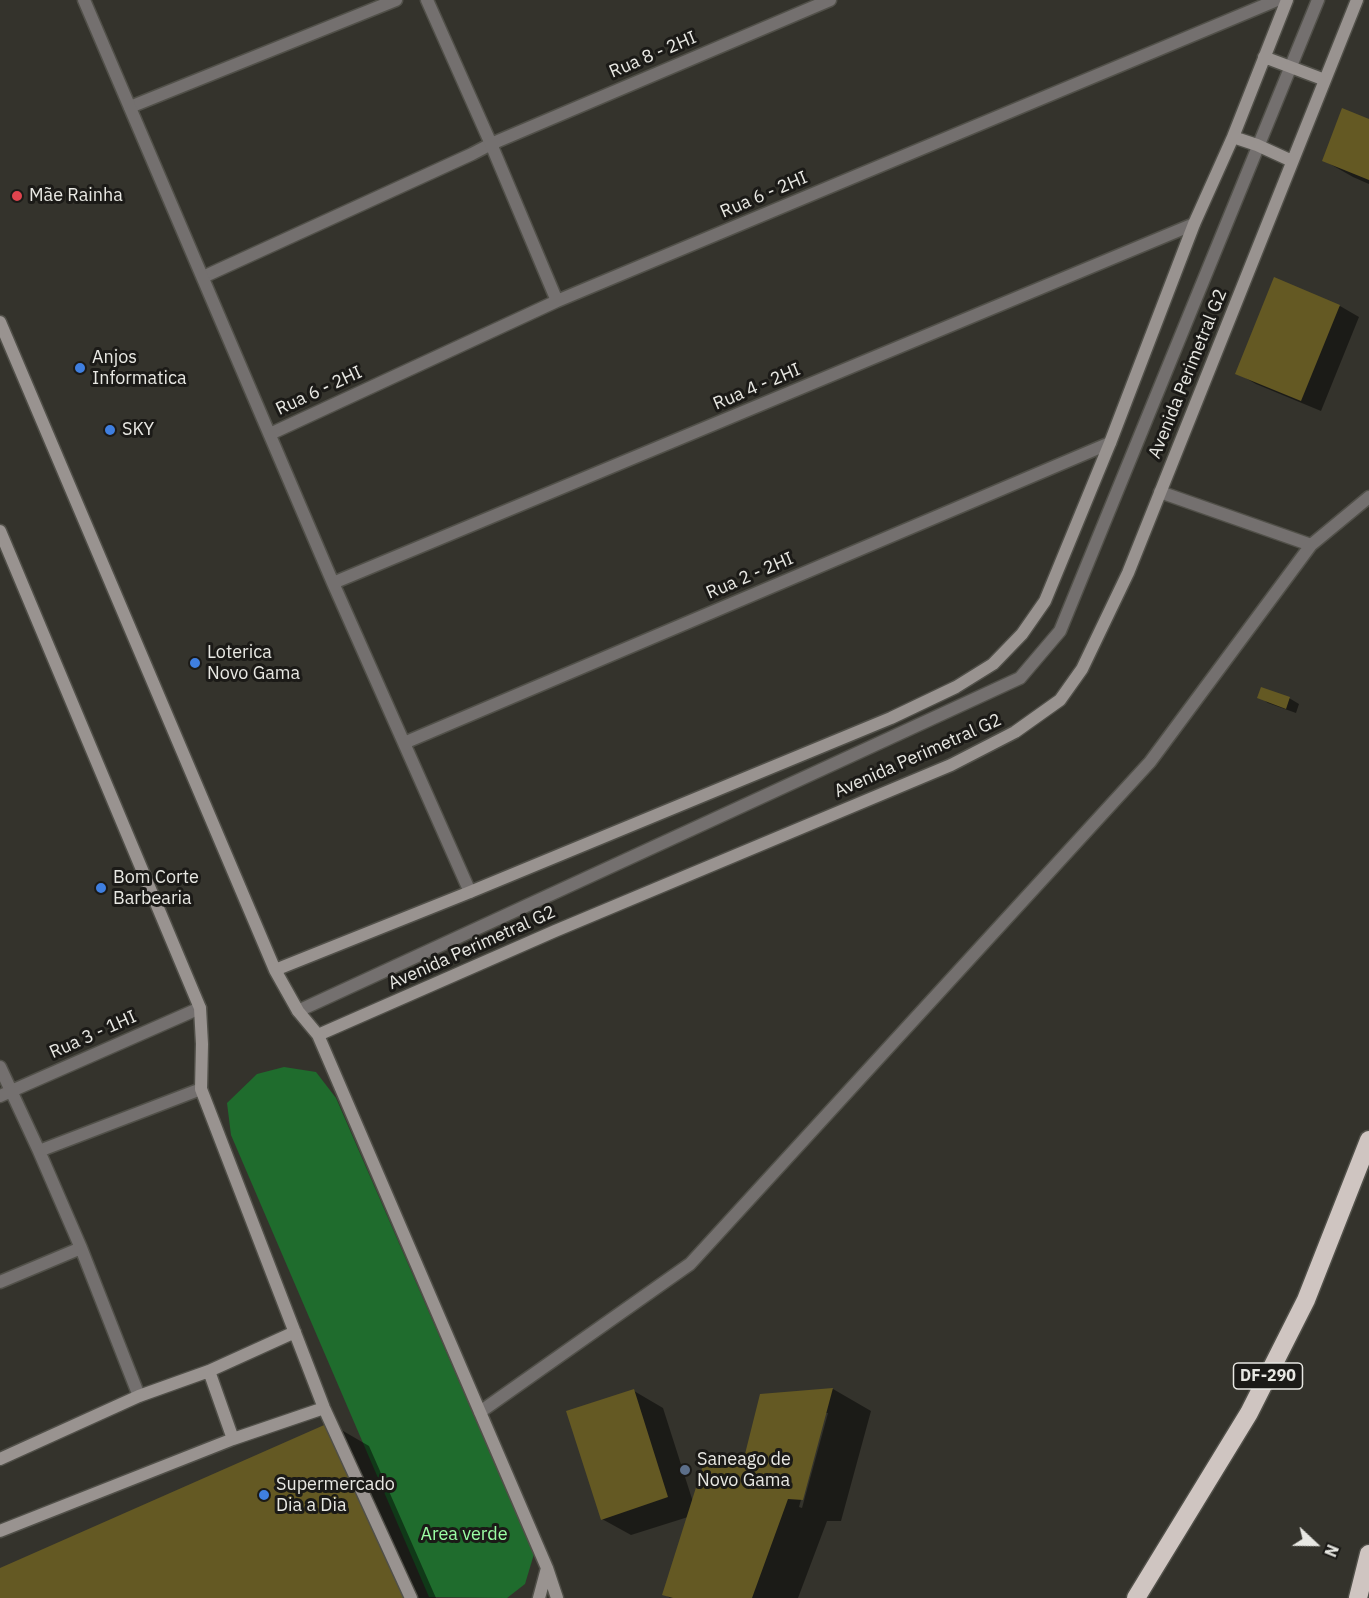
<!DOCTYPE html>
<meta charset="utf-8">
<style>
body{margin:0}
#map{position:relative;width:1369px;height:1598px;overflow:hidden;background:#34332c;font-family:"IBM Plex Sans",sans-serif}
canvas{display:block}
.north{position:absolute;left:1285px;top:1514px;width:60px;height:60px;-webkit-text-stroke:4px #1b1a17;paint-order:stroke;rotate:112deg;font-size:16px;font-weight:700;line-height:24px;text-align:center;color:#e8e8e3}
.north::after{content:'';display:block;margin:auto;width:21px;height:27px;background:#e8e8e3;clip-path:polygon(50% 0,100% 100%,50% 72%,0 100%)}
</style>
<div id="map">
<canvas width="1369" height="1598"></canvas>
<div class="north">N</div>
</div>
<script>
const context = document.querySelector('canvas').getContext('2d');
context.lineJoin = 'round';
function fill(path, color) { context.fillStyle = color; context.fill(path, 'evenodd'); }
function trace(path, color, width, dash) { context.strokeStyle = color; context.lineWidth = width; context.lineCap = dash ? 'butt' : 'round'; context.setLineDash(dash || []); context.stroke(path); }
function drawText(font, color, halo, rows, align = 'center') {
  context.font = font + ' "IBM Plex Sans",sans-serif'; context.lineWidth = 6; context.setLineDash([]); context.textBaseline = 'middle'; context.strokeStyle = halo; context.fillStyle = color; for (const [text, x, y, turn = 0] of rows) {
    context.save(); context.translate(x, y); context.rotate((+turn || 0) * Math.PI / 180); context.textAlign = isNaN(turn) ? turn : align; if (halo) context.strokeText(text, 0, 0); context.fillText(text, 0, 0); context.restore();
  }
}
const green = new Path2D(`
 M284 1067 316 1072 336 1098 534 1554 525 1584 507 1598 429 1597 231 1135 227 1103 257 1074Z`);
const shadow = new Path2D(`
 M1369 121V184L1353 177 1323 160Z
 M1340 306 1359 317 1321 411 1256 384 1237 373Z
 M1259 697 1289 698 1299 704 1296 713 1268 703Z
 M833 1389 871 1411 841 1521H827L798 1598H670L664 1594 688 1517 631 1535 602 1519 634 1391 663 1408 693 1502 743 1468 761 1395ZM825 1413H828L802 1508 799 1507Z
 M331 1424 369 1446 436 1598H0V1570Z`);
const building = new Path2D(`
 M1342 108 1369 119V180L1322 161Z
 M1274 277 1340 305 1301 401 1235 374Z
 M1261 687 1290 697 1286 709 1257 698Z
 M833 1388 803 1500 788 1499 752 1598H673L662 1595 705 1459 742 1466 760 1394Z
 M634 1389 668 1497 601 1520 566 1411Z
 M331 1422 408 1598H0V1568Z`);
const lane = new Path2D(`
 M130 107 396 0
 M203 277 472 154 491 144
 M1160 492 1311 545
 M480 1412 690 1264 1150 762 1311 545 1369 497`);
const street = new Path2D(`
 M84 0 333 583 470 892
 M427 0 491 144 557 301
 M491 144 830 0
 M270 434 557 301 1277 0
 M333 583 1194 224
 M404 743 1110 443
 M298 1011 1020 678 1060 631 1318 0
 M0 1067 39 1151 81 1248 139 1396
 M0 1096 200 1008
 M39 1151 201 1089
 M0 1282 81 1248`);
const secondary = new Path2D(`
 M1264 57 1325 80
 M1233 137 1257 145 1292 161
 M0 322 275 970 298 1011 318 1035 547 1568 557 1598
 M0 531 200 1008 202 1044 201 1089 324 1408 411 1598
 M275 970 470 892 891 718 956 687 993 664 1022 634 1045 601 1110 443 1194 224 1233 137 1287 0
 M318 1035 555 931 951 765 1015 732 1060 700 1082 669 1128 573 1357 0
 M209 1371 233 1439
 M0 1459 139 1396 209 1371 295 1332
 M0 1531 233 1439 324 1408
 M539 1598 547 1568`);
const highway = new Path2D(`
 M1136 1598 1249 1413 1306 1300 1369 1140
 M1358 1598 1369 1554`);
const markers = [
 [17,196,6,"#e0444e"],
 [80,368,6,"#3f7fe0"],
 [110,430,6,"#3f7fe0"],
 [195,663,6,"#3f7fe0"],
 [101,888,6,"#3f7fe0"],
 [685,1470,6,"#5c6f8a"],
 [264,1495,6,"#3f7fe0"]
];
const shields = [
 [1268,1376,69]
];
const shieldNames = [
 ["DF-290",1268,1376]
];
const streetNames = [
 ["Rua 8 - 2HI",653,55,-23],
 ["Rua 6 - 2HI",764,195,-23],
 ["Avenida Perimetral G2",1188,374,-68],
 ["Rua 4 - 2HI",757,387,-23],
 ["Rua 6 - 2HI",319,391,-25],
 ["Rua 2 - 2HI",750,576,-23],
 ["Avenida Perimetral G2",918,756,-24],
 ["Avenida Perimetral G2",472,948,-24],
 ["Rua 3 - 1HI",93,1035,-24]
];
const poiNames = [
 ["Mãe Rainha",29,196],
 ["Anjos",92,358],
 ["Informatica",92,379],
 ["SKY",122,430],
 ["Loterica",207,653],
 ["Novo Gama",207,674],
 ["Bom Corte",113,878],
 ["Barbearia",113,899],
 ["Saneago de",697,1460],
 ["Novo Gama",697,1481],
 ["Supermercado",276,1485],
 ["Dia a Dia",276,1506]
];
const parkNames = [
 ["Area verde",464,1535]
];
fill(green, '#1f6c2d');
fill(shadow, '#0007');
fill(building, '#645923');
trace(lane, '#515049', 15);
trace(street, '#515049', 15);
trace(secondary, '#515049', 15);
trace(highway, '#515049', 21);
trace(lane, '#74706f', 12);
trace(street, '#74706f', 12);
trace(secondary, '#999390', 12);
trace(highway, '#cfc5c1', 18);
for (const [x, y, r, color] of markers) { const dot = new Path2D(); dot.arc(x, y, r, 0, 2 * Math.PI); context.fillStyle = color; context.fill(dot); trace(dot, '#1b1a17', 2); }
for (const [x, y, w] of shields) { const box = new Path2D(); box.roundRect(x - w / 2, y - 13, w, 26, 4.5); context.fillStyle = '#1b1a17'; context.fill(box); trace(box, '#e8e8e3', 1.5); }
drawText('bold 16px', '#e8e8e3', null, shieldNames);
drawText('18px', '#e8e8e3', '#1b1a17', streetNames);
drawText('18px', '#e8e8e3', '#1b1a17', poiNames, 'left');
drawText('18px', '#9bfea4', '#1b1a17', parkNames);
</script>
